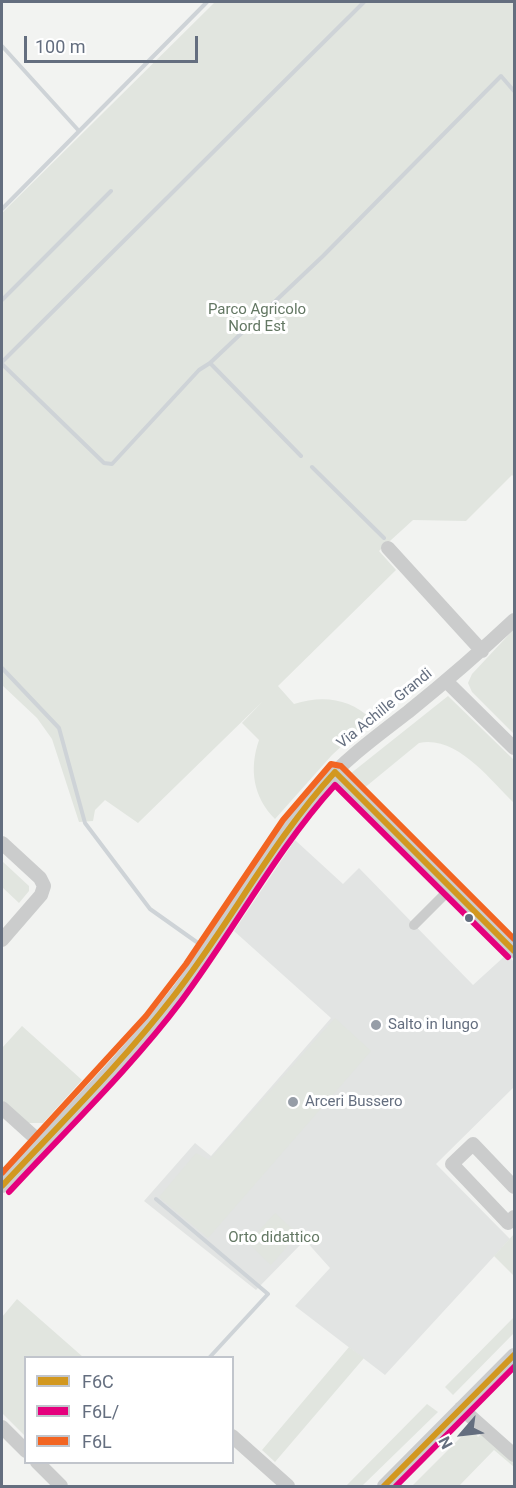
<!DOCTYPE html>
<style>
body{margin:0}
#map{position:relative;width:516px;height:1488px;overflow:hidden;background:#f2f3f1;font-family:Roboto,sans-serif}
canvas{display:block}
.frame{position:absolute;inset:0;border:3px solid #646e7f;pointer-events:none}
.legend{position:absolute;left:24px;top:1356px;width:210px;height:108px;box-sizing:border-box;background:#fff;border:2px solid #c1c5cc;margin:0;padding:8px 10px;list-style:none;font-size:18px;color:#646e7f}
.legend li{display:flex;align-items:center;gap:12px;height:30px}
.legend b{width:30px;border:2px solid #c1c5cc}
.north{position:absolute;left:432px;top:1404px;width:60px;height:60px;-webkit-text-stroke:4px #fff;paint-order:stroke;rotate:242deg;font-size:16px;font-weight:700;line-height:24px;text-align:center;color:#646e7f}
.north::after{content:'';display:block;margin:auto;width:21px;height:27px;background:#646e7f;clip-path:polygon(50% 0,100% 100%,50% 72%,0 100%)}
.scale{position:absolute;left:24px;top:36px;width:174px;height:27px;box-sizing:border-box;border:3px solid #646e7f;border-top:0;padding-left:8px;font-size:18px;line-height:21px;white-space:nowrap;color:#646e7f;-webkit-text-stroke:4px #fff;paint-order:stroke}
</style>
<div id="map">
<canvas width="516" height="1488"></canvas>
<div class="frame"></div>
<ul class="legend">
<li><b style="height:8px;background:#d29820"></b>F6C</li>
<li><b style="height:8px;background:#e5007d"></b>F6L/</li>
<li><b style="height:8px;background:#f26522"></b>F6L</li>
</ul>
<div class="north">N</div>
<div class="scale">100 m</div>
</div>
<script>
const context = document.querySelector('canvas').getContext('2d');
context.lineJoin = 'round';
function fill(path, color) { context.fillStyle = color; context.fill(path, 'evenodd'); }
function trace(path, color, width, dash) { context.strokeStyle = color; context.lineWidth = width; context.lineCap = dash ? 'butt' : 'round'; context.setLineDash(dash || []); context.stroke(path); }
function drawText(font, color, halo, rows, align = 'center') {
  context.font = font + ' Roboto,sans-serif'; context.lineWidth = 6; context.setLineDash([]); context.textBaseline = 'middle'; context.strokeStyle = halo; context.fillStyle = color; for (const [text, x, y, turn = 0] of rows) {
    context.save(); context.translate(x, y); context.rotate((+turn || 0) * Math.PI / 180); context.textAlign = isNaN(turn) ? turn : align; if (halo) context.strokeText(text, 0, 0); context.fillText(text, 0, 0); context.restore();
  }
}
const built = new Path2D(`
 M295 840 343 884 359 868 473 985 507 954 514 962V1087L436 1164 510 1239 385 1375 295 1306 330 1268 305 1240 256 1290 144 1201 195 1143 211 1156 331 1018 234 931Z`);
const green = new Path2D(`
 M215 2H514V477L512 475 466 521 413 520 379 551 396 570 278 686 294 704C322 695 350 698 371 719L332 755 275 819C253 797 249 769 259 740L242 723 262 702 138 823 105 800 95 810 93 821 79 822 52 739 37 718 2 685V213Z
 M514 629V734L472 692 468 683 472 674Z
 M448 696 514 760V803C490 780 457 735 419 743L363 789 350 774Z
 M2 861 29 886V891L19 903 2 887Z
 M335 1018 371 1051 208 1238 159 1197 196 1153 209 1160Z
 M22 1026 82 1080 43 1123H26L2 1100V1048Z
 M275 1213 298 1234 271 1265 248 1243Z
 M514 1234V1276L494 1256Z
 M17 1299 83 1357 26 1358 25 1436 2 1413V1317Z
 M514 1317V1333L453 1395 445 1387Z
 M349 1347 364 1358 275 1462 262 1450Z
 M427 1404 438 1412 362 1486H346Z
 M473 1425 479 1430 476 1434 478 1437 482 1433 514 1458V1467L494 1450 459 1486H412Z`);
const stream = new Path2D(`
 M2 46 79 131
 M2 209 207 2
 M2 300 111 191
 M2 362 364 2
 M210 363 301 456
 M2 364 104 463 112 464 199 370 210 363 323 256 501 76 514 91
 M312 467 384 538
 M2 668 59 728 85 823 150 909 198 943
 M156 1199 268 1294 209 1358`);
const pedestrian = new Path2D(`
 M414 925 451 888`);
const minor = new Path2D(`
 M388 548 482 651
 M446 681 514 748
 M335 772 514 951
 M2 843 40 878 44 886 41 895 2 940
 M2 1108 41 1143
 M2 1186C59 1124 120 1064 173 998 225 931 263 853 319 789 345 759 377 736 408 712 445 682 480 652 514 620
 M514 1187 473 1144 452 1164 508 1223 514 1217
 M461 1408 514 1455
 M2 1427 26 1451
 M232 1436 288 1486
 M37 1462 61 1486
 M384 1486 514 1355`);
const bus1 = new Path2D(`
 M2 1186C60 1124 121 1064 173 997 230 924 272 841 335 772L514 951
 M384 1486 514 1355`);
const bus2 = new Path2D(`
 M9 1192C67 1129 130 1069 182 1000 235 929 276 850 335 785L508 957
 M396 1486 514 1367`);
const bus3 = new Path2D(`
 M2 1173 146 1016 186 964 283 820 331 764 341 766 514 939`);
const markers = [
 [469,918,5,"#646e7f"],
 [376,1025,6,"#969da7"],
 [293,1102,6,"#969da7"]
];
const parkNames = [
 ["Parco Agricolo",257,310],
 ["Nord Est",257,327],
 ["Orto didattico",274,1238]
];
const streetNames = [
 ["Via Achille Grandi",385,709,-39]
];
const poiNames = [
 ["Salto in lungo",388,1025],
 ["Arceri Bussero",305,1102]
];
fill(built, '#e2e4e3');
fill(green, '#e1e5df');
trace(stream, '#ced3d7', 4);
trace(pedestrian, '#cbcccc', 10);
trace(minor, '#cbcccc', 14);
trace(bus1, '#d29820', 6);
trace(bus2, '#e5007d', 6);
trace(bus3, '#f26522', 6);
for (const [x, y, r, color] of markers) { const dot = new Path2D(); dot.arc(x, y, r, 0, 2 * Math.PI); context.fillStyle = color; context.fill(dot); trace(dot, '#fff', 2); }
drawText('15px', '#637763', '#fff', parkNames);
drawText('15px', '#646e7f', '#fff', streetNames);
drawText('15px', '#646e7f', '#fff', poiNames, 'left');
</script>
